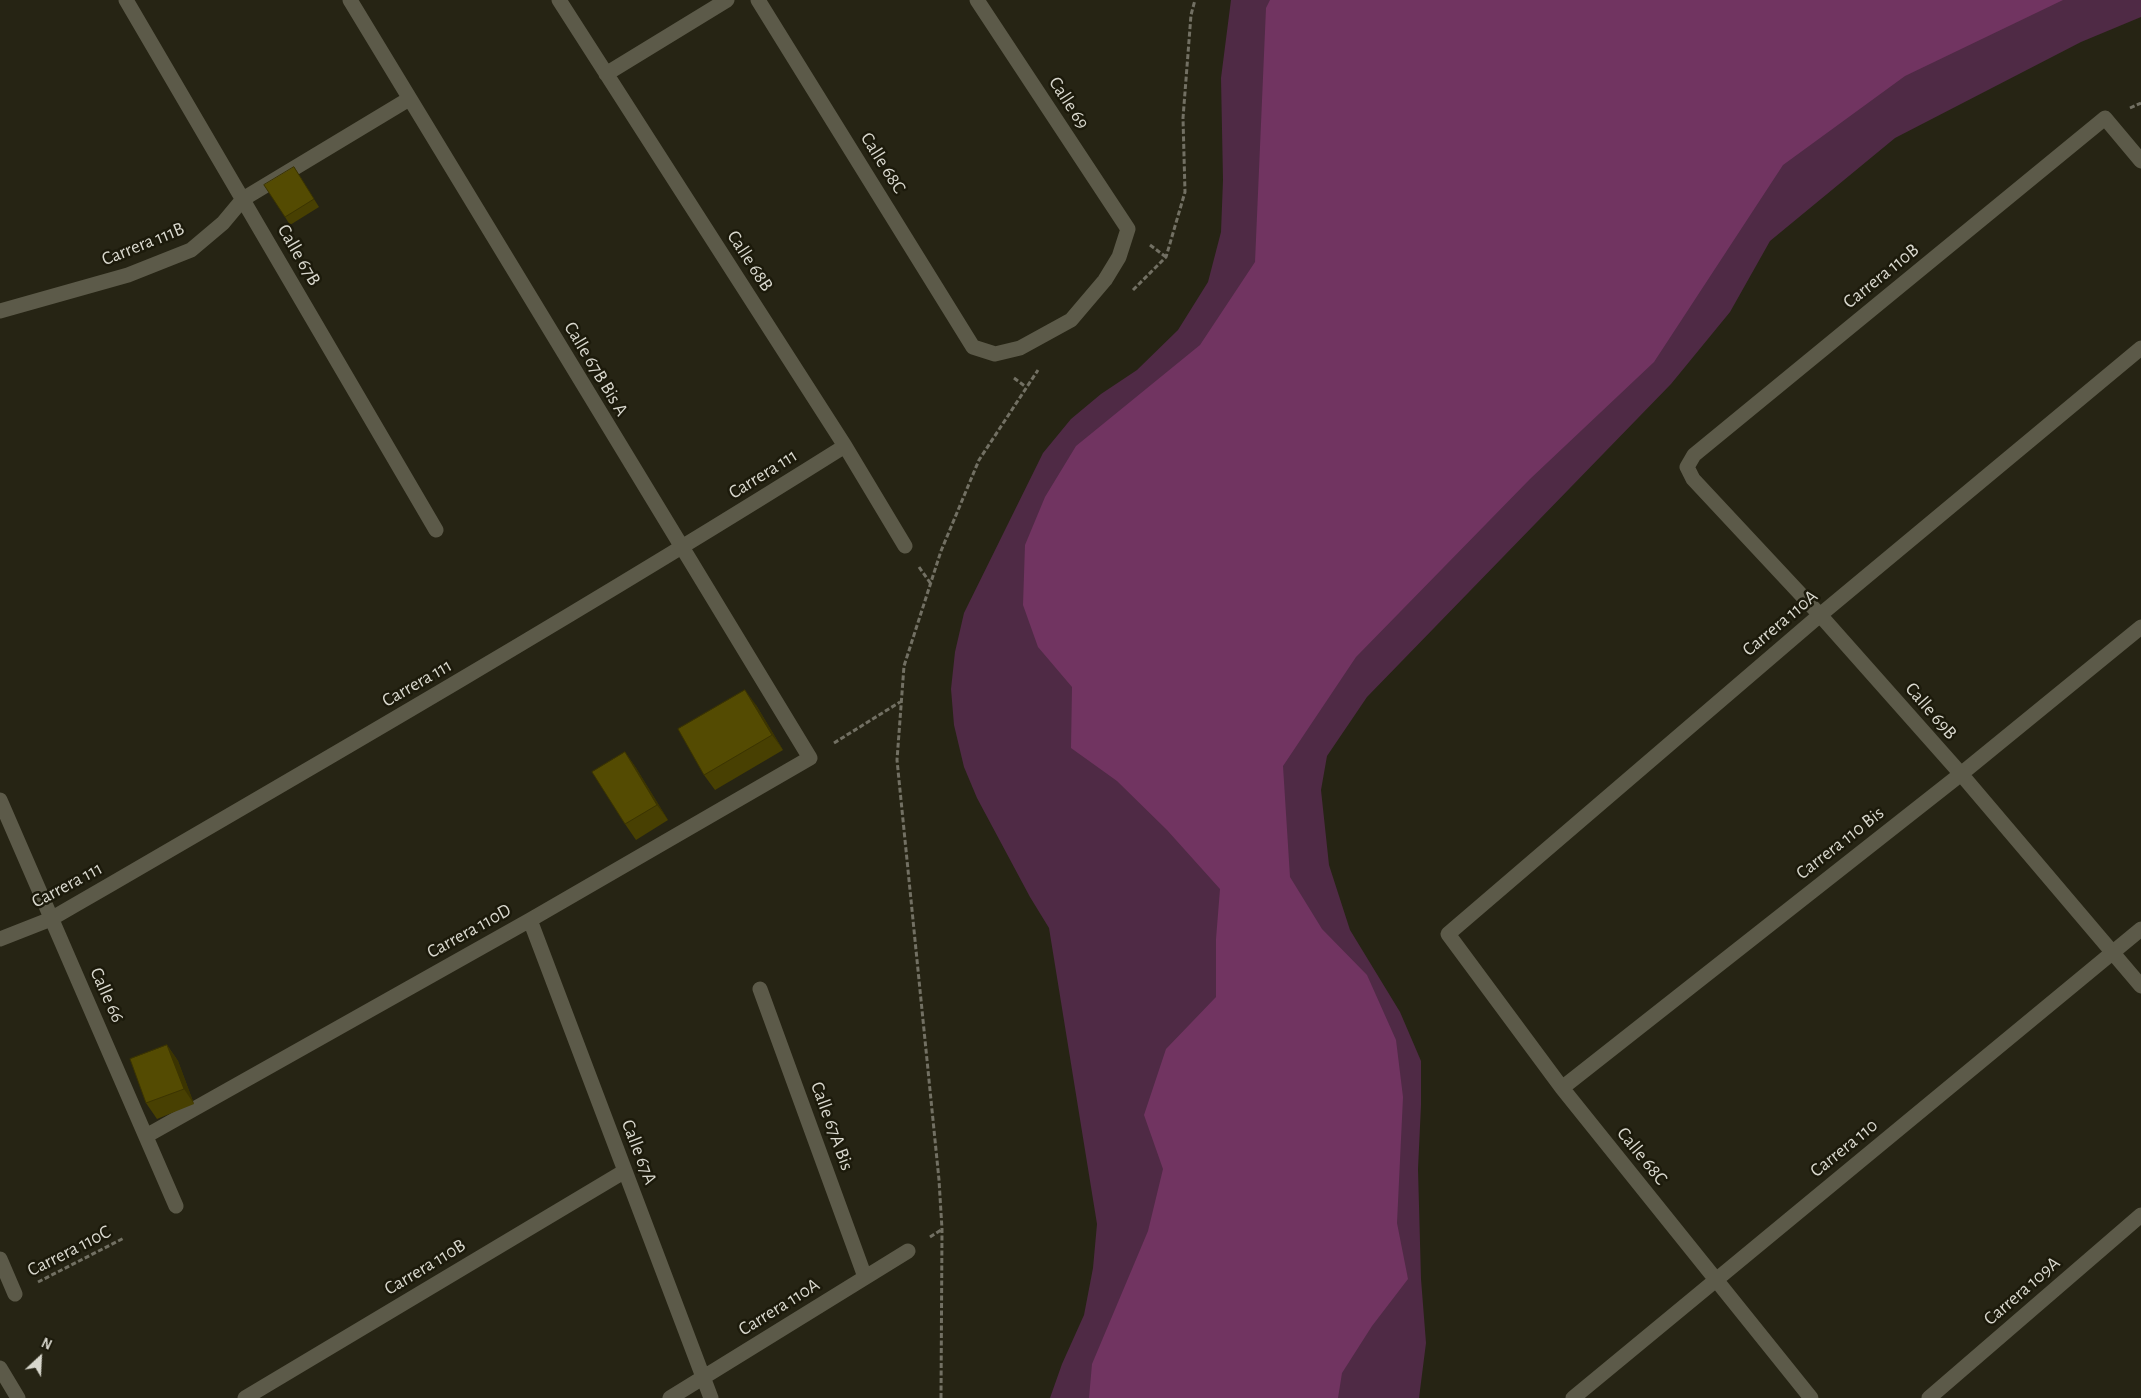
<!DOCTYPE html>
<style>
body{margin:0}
#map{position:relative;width:2141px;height:1398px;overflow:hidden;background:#262414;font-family:"Alegreya Sans",sans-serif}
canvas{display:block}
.north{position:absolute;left:15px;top:1333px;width:50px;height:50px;-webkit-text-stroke:4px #1c1a0b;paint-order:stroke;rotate:25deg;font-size:14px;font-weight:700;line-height:20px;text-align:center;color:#d9d8ce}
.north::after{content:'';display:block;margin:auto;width:18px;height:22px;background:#d9d8ce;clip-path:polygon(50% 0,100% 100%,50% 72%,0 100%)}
</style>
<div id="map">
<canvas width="2141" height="1398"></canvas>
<div class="north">N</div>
</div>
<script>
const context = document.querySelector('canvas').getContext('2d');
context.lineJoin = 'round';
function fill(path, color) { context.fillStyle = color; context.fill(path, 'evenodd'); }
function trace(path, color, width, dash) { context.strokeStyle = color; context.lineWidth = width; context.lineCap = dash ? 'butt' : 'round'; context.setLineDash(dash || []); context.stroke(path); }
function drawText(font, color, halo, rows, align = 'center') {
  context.font = font + ' "Alegreya Sans",sans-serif'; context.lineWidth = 5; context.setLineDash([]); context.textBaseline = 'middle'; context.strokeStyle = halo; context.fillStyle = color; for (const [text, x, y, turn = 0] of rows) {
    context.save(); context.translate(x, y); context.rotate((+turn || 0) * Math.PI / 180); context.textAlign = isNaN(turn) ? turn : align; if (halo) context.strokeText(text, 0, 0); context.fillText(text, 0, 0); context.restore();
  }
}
const green = new Path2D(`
 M1231 0H2141V17L2081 42 1895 138 1770 241 1730 312 1671 384 1367 697 1327 756 1321 790 1329 865 1350 930 1400 1012 1421 1061V1105L1418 1169 1421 1279 1426 1343 1419 1398H1050L1062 1364 1084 1315 1093 1268 1097 1224 1049 928 1030 897 977 798 964 767 954 725 951 689 955 652 964 613 1043 453 1071 419 1101 394 1137 370 1178 330 1208 282 1221 232 1223 180 1221 78Z`);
const water = new Path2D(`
 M1270 0H2063L1905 76 1783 165 1654 362 1530 479 1356 657 1283 766 1290 877 1322 929 1367 975 1396 1040 1403 1097 1397 1223 1408 1279 1372 1326 1342 1373 1338 1398H1089L1092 1364 1148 1231 1163 1169 1144 1115 1166 1049 1216 997V939L1220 889 1167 830 1117 781 1071 748 1072 687 1038 647 1023 605 1025 545 1045 497 1076 446 1200 345 1255 262 1266 8Z`);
const path = new Path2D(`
 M2130 108 2141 103
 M1150 245 1166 257
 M1133 290 1166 257 1185 192 1183 118 1191 15 1195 0
 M1014 378 1026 387
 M919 567 931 584
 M834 743 900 702
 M930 1237 941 1230
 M38 1282 124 1238
 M941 1398 942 1229 939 1180 897 760 904 666 941 551 979 460 1038 370`);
const minor = new Path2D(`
 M126 0 436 530
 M559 0 845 446 905 546
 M758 0 973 347 995 354 1020 348 1071 320 1105 280 1119 257 1128 229 977 0
 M606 74 727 0
 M2141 161 2105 118 1694 455 1687 467 1693 479 1820 615 1961 774 2141 986
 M0 311 128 275 191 250 223 223 243 199 409 99
 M0 800 176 1206
 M530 920 711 1398
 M0 939 51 919C318 764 584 610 845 446
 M760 989 865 1277
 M1562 1088 1961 774 2141 627
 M146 1136 530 920 810 758 350 0
 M0 1259 15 1294
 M0 1368 18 1398
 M245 1398 625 1171
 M670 1398 908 1251
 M1573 1398 2141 929
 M1811 1398 1562 1088 1448 934 1820 615 2141 348
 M1929 1398 2141 1215`);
const wall = new Path2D(`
 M294 167 319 207 290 225 285 217Z
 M756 705 783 750 715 790 704 775Z
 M625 752 636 768 668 820 636 840 625 824Z
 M167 1045 178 1061 194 1104 157 1119 146 1103Z`);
const shadedWall = new Path2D(`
 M745 690 756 705 783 750 772 735Z
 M625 752 636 768 668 820 657 805Z
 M167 1045 178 1061 194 1104 184 1089Z`);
const building = new Path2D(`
 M294 167 314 199 285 217 264 185Z
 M745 690 772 735 704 775 678 729Z
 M625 752 657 805 625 824 592 772Z
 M167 1045 184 1089 146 1103 130 1059Z`);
const streetNames = [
 ["Calle 69",1069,103,57],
 ["Calle 68C",883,163,58],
 ["Carrera 111B",143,244,-22],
 ["Calle 67B",299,255,60],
 ["Calle 68B",750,261,57],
 ["Carrera 110B",1881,276,-39],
 ["Calle 67B Bis A",596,369,59],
 ["Carrera 111",763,474,-32],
 ["Carrera 110A",1780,623,-40],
 ["Carrera 111",417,683,-30],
 ["Calle 69B",1931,711,49],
 ["Carrera 110 Bis",1840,843,-38],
 ["Carrera 111",67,885,-28],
 ["Carrera 110D",469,931,-29],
 ["Calle 66",107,995,66],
 ["Calle 67A Bis",832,1126,70],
 ["Carrera 110",1844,1148,-39],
 ["Calle 67A",639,1152,69],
 ["Calle 68C",1642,1156,51],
 ["Carrera 110C",69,1251,-27],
 ["Carrera 110B",425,1267,-31],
 ["Carrera 109A",2022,1291,-41],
 ["Carrera 110A",779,1307,-32]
];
fill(green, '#4f2a45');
fill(water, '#713461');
trace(path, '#727063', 3, [5, 2.5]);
trace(minor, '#5c5a49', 15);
fill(wall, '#484002');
fill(shadedWall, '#3b3401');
fill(building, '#544b02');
trace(building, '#3b3401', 1);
drawText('19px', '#d9d8ce', '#1c1a0b', streetNames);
</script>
